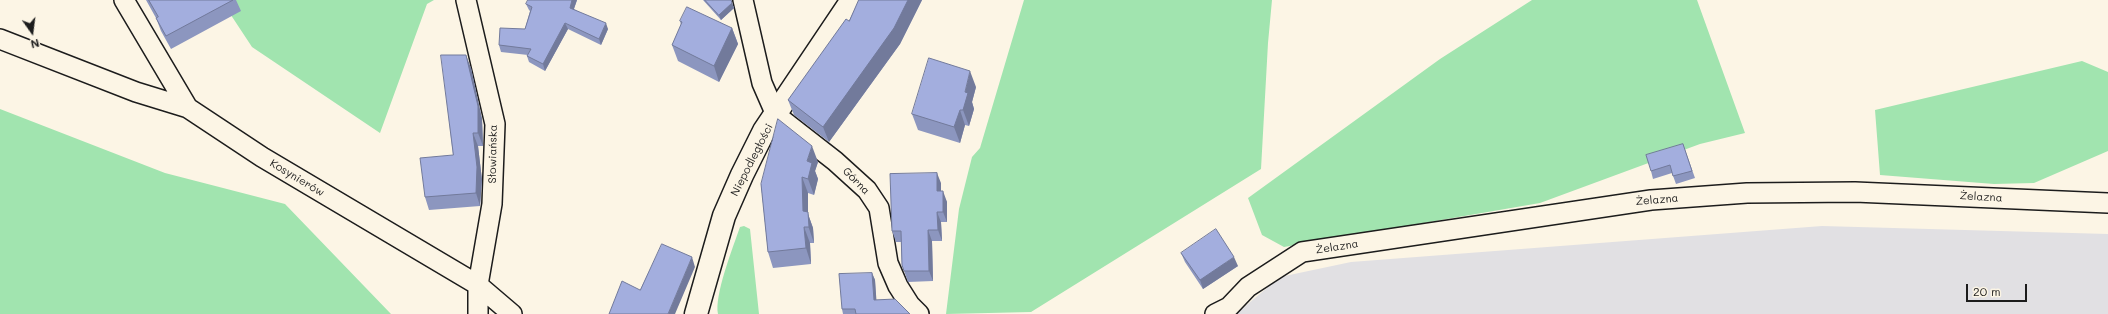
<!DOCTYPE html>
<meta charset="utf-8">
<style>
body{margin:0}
#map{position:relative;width:2108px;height:314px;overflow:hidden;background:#fcf5e5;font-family:Mali,sans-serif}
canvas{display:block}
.north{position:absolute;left:12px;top:12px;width:40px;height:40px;-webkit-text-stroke:3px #fcf5e5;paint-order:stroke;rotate:166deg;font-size:11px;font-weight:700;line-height:16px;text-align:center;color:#1c1c1c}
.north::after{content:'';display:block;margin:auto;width:14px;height:18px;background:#1c1c1c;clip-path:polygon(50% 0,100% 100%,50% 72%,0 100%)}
.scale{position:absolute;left:1966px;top:284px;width:61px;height:18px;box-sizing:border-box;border:2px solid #1c1c1c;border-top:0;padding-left:5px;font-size:12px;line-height:14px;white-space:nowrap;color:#1c1c1c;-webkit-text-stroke:3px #fcf5e5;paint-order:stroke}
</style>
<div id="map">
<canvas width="2108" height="314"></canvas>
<div class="north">N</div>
<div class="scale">20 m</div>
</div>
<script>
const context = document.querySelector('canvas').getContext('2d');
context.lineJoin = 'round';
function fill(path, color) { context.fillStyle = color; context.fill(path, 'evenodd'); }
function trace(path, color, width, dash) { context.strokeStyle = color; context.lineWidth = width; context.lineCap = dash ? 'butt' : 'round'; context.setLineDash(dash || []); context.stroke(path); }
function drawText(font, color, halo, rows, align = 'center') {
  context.font = font + ' Mali,sans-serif'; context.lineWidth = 3; context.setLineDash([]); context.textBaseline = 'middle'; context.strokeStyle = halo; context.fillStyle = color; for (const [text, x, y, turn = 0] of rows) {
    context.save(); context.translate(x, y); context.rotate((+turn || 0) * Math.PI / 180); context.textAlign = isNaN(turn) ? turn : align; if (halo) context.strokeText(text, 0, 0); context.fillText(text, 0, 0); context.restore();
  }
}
const built = new Path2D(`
 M1822 226 2108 234V314H1236L1280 277 1351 262Z`);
const green = new Path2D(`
 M221 0H434L427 4 380 133 252 47Z
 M1024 0H1272L1268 43 1261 169 1031 312 946 314 959 209 972 157 980 148Z
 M1532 0H1697L1745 133 1700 144 1540 203 1284 247 1262 235 1248 198 1440 59Z
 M2082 61 2108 72V151L2034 183 1994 184 1880 175 1875 110Z
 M0 109 165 173 285 204 391 314H0Z
 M744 226 750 229 759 314H718C714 296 733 247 740 227Z`);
const street = new Path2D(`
 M124 0 188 108 262 157 478 285 512 314
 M466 0 495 124 492 204 478 285V314
 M743 0 762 83 776 115 835 161 867 190 879 208 888 263 898 286 910 305 919 314
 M0 39 136 92 188 108
 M1215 314 1229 307 1248 287 1302 252 1651 200 1747 193 1855 192 2108 203`);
const secondary = new Path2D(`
 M696 314 724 216 742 175 764 131 852 0`);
const wall = new Path2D(`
 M146 0H236L241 11 171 49 161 31 156 18Z
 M577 0 574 9 608 29 601 45 568 29 545 71 529 62 527 56 528 55 501 52 499 45 525 29 530 11 529 10 526 4Z
 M703 0H731L734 8 721 20Z
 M859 0H922L900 44 829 142 794 115 788 100 849 21Z
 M680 21 732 28 738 44 719 82 678 61 672 45 681 25Z
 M471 68 482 119 483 146H478L482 180 480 206 429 210 425 197 453 155Z
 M976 87 972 102 974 109 969 126 965 125 960 143 918 130 912 114Z
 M1683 144 1695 178 1676 184 1672 173 1653 179 1651 171Z
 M818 162 815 171 818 179 814 195 808 193V214L813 228 814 243H810L811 264 773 268 768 252 761 184Z
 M941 183V191L947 202V222H941L942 241H932L933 281 908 282 902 265 901 242H896L892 231Z
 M1181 253 1238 266 1203 289 1185 262Z
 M872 273 875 280 876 300 910 314H843L842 309Z`);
const shadedWall = new Path2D(`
 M572 0H577L572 14 570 8Z
 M731 0 734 8 721 20 719 15Z
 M908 0H922L900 44 829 142 823 127Z
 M565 23 568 29 545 71 543 64Z
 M606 23 608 29 601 45 599 39Z
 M732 28 738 44 719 82 714 66Z
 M466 55 471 68 482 119 483 146 478 133Z
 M970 71 976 87 972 102 974 109 969 126 963 110 965 92Z
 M960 110 965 125 960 143 954 127Z
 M473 133 478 146 482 180 480 206 476 193Z
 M812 146 818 162 815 171 818 179 814 195 808 179 807 161Z
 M937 173 941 183V202L937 191Z
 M802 177 808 193V214L813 228 814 243 803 211Z
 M943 191 947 202V222L943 212Z
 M937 212 941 222 942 241 938 230Z
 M804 227 810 243 811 264 806 248Z
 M928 230 932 241 933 281 929 271Z
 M692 257 695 267 675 314H668Z
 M1234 257 1238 266 1203 289 1200 280Z
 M872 273 875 280 877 308 874 300Z`);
const building = new Path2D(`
 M149 0H233L166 36 156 18 158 17Z
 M528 0H572L570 8 606 23 599 39 565 23 543 64 527 56 531 49 499 45 500 28 525 29 532 7 526 4Z
 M705 0H731L732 3 719 15Z
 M859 0H908L894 28 823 127 788 100 846 19 849 21Z
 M687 7 732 28 714 66 672 45 682 22 680 21Z
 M441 55H466L478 106V133H473L477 167 476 193 425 197 420 158 453 155Z
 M929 58 970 71 965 92 968 93 963 110H960L954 127 912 114Z
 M778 119 812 146 807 161 812 163 808 179 802 177 803 211 808 212 809 227H804L806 248 768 252 761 184Z
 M1683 144 1692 171 1673 176 1670 165 1651 171 1646 155Z
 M937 173V191H943V212H937L938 230H928L929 271H904L902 265 901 231H892L890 174Z
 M1216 229 1234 257 1200 280 1181 253Z
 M662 244 692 257 668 314H609L622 281 640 290Z
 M872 273 874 300 895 299 910 314H856L855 309H842L839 274Z`);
const streetNames = [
 ["Słowiańska",493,154,-89],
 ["Niepodległości",752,160,-63],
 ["Kosynierów",297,178,31],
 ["Górna",856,181,45],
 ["Żelazna",1981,197,3],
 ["Żelazna",1657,200,-5],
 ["Żelazna",1337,247,-9]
];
fill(built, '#e1e0e3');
fill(green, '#a1e4af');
trace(street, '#1c1c1c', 22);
trace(secondary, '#1c1c1c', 25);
trace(street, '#fcf5e5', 19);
trace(secondary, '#fcf5e5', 22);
fill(wall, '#8c96bf');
fill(shadedWall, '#727a9b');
fill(building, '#a3aede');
trace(building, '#727a9b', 1);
drawText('11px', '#1c1c1c', '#fcf5e5', streetNames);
</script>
